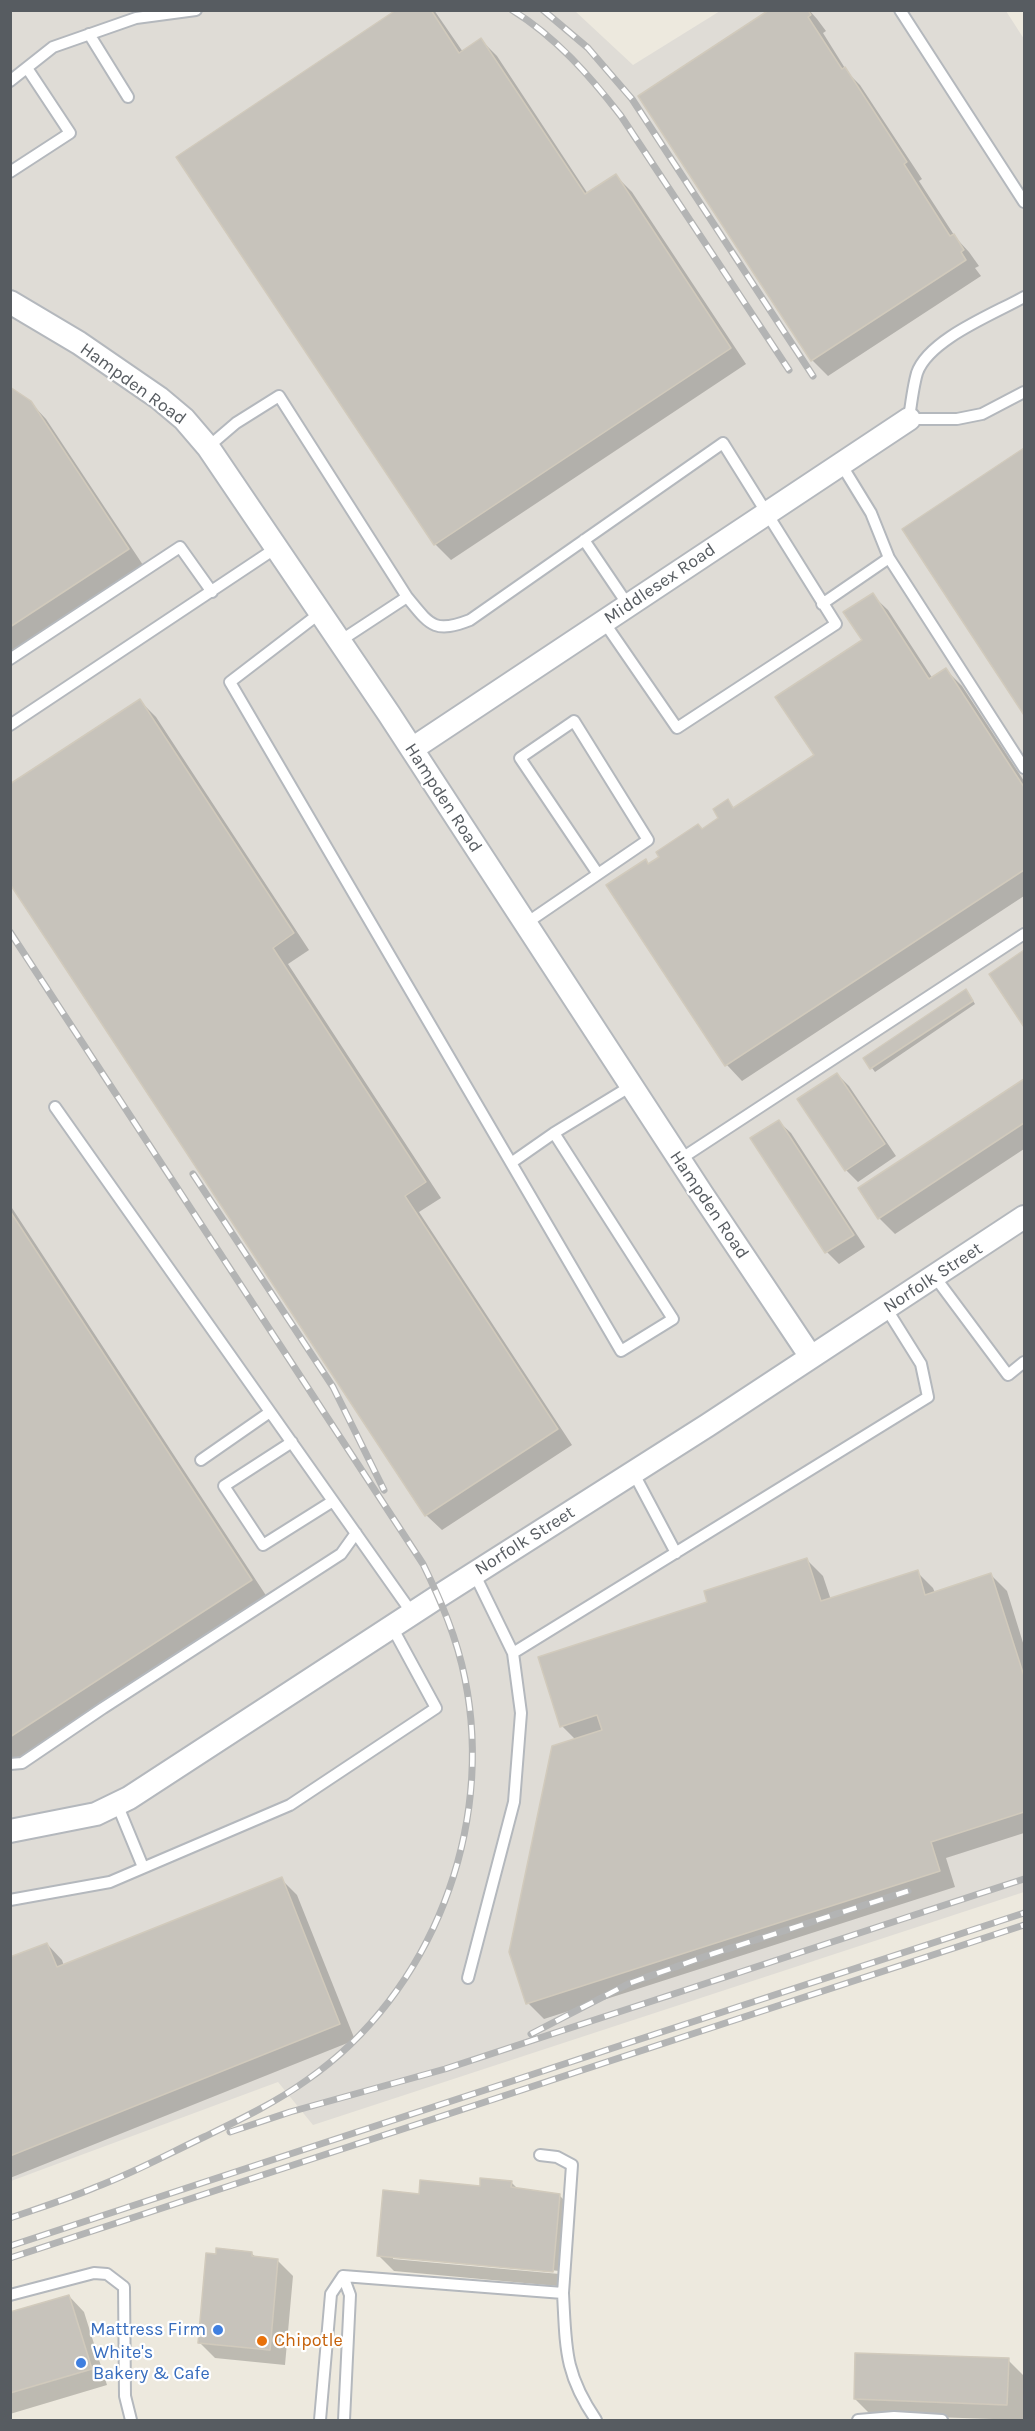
<!DOCTYPE html>
<style>
body{margin:0}
#map{position:relative;width:1035px;height:2431px;overflow:hidden;background:#ede9de;font-family:Karla,sans-serif}
canvas{display:block}
.frame{position:absolute;inset:0;border:12px solid #575c61;pointer-events:none}
</style>
<div id="map">
<canvas width="1035" height="2431"></canvas>
<div class="frame"></div>
</div>
<script>
const context = document.querySelector('canvas').getContext('2d');
context.lineJoin = 'round';
function fill(path, color) { context.fillStyle = color; context.fill(path, 'evenodd'); }
function trace(path, color, width, dash) { context.strokeStyle = color; context.lineWidth = width; context.lineCap = dash ? 'butt' : 'round'; context.setLineDash(dash || []); context.stroke(path); }
function drawText(font, color, halo, rows, align = 'center') {
  context.font = font + ' Karla,sans-serif'; context.lineWidth = 4.5; context.setLineDash([]); context.textBaseline = 'middle'; context.strokeStyle = halo; context.fillStyle = color; for (const [text, x, y, turn = 0] of rows) {
    context.save(); context.translate(x, y); context.rotate((+turn || 0) * Math.PI / 180); context.textAlign = isNaN(turn) ? turn : align; if (halo) context.strokeText(text, 0, 0); context.fillText(text, 0, 0); context.restore();
  }
}
const industrial = new Path2D(`
 M11 11H575L633 65 720 11H1006L1024 39V1892L313 2125 278 2082 11 2181Z`);
const shadow = new Path2D(`
 M399 10H434L463 52 481 40 497 56 588 194 616 176 632 192 746 364 451 560 435 544Z
 M772 10H809L817 19 826 31 823 33 848 73 860 85 922 179 919 181 956 238 969 252 979 266 975 268 981 276 828 376 812 360Z
 M10 388 30 402 46 419 143 565 10 653Z
 M1024 450V712L904 530Z
 M872 595 888 610 933 679 946 670 962 686 1024 781V896L742 1081 727 1065 608 885 645 861 649 865 720 818 728 801 735 809 816 756 864 641Z
 M140 701 156 717 309 950 288 964 441 1198 419 1212 572 1445 442 1530 426 1515Z
 M1024 952V1024L991 974Z
 M969 994 975 1004 875 1072 872 1068 865 1058Z
 M837 1074 849 1086 896 1156 858 1182 846 1170Z
 M1024 1081V1149L895 1234 879 1218 860 1189Z
 M779 1122 791 1133 865 1247 839 1264 827 1252 753 1138Z
 M10 1205 267 1597 11 1763H10Z
 M807 1560 823 1576 831 1600 917 1572 933 1588 935 1593 991 1575 1007 1591 1024 1646V1833L946 1858 955 1887 544 2019 528 2003 511 1952 576 1740 562 1726 709 1603Z
 M281 1879 297 1895 355 2040 10 2178V1959L47 1944 62 1960 64 1966Z
 M511 2182 518 2189 559 2195 575 2211 568 2287 394 2271 378 2255 420 2195ZM393 2256 560 2271V2274L393 2259Z
 M251 2253 257 2258 277 2260 293 2276 285 2365 215 2358 199 2342Z
 M69 2296 84 2312 107 2385 10 2414V2314Z
 M1008 2360 1024 2376 1023 2420 871 2415 855 2399Z`);
const building = new Path2D(`
 M396 10H431L459 53 481 38 585 194 616 174 731 348 434 545 176 157Z
 M769 10H808L811 15 808 17 842 69 845 67 907 162 904 164 950 236 954 234 964 250 961 252 966 260 811 361 638 96Z
 M10 387 31 401 129 549 10 627Z
 M1024 448V715L902 529Z
 M873 593 929 679 946 668 1024 787V870L725 1066 606 885 646 859 648 864 659 857 656 852 698 824 702 829 718 818 713 809 728 799 733 808 814 755 775 697 862 640 843 612Z
 M140 699 294 933 273 948 426 1182 405 1196 558 1429 425 1516 10 884V784Z
 M1024 950V1027L989 974Z
 M966 989 973 1001 870 1069 863 1058Z
 M837 1073 885 1144 845 1171 797 1099Z
 M1024 1079V1123L878 1219 858 1188Z
 M779 1120 854 1235 825 1253 750 1138Z
 M10 1211 252 1580 10 1737Z
 M807 1558 821 1601 918 1570 925 1595 991 1573 1024 1676V1812L931 1842 940 1871 526 2004 509 1952 552 1746 602 1730 597 1715 560 1727 538 1657 707 1602 704 1591Z
 M282 1877 340 2024 10 2156V1957L47 1943 57 1967Z
 M480 2178 512 2181 511 2187 560 2194 553 2272 377 2256 383 2190 419 2194 420 2180 480 2186Z
 M216 2248 252 2252V2256L278 2259 270 2350 198 2343 206 2253 216 2254Z
 M69 2295 92 2369 10 2393V2312Z
 M855 2353 1009 2358 1007 2405 854 2399Z`);
const lane = new Path2D(`
 M900 10 1024 202
 M89 34 128 97
 M10 81 53 47 136 18 196 10
 M10 172 70 133 27 68
 M1024 297C994 314 929 339 917 373 913 387 911 404 909 419H957L982 414 1024 392
 M208 447 236 423 279 396 407 597C430 625 434 634 470 620L723 443 836 624 677 728 604 622
 M584 540 628 605
 M889 558 1024 768
 M822 604 889 558 871 513 841 464
 M320 613 230 682 621 1351 673 1319 554 1133 631 1086
 M340 641 407 597
 M10 659 180 547 212 592
 M10 725 276 548
 M525 924 648 840 574 721 520 758 598 874
 M55 1107 412 1613
 M679 1160 1024 934
 M511 1163 554 1133
 M935 1277 1008 1375 1024 1362
 M292 1442 224 1486 263 1545 333 1501
 M201 1460 270 1412
 M633 1472 676 1553
 M474 1573 513 1653 928 1397 921 1364 886 1308
 M10 1764 22 1763 103 1708 341 1554 356 1533
 M117 1804 143 1867
 M10 1900 110 1882 290 1805 436 1708 392 1627
 M468 1978 514 1802 521 1713 513 1653
 M343 2276 563 2293 572 2165 557 2157 540 2155
 M343 2276 350 2295 344 2420
 M563 2293C566 2348 564 2373 596 2420
 M10 2295 94 2273 107 2274 124 2287 125 2396 131 2420
 M320 2420 331 2294 343 2276
 M858 2420 894 2417 942 2420`);
const street = new Path2D(`
 M10 302 79 343 159 398 184 419 208 447 389 714 702 1194 811 1357
 M412 749 909 419
 M10 1831 96 1814 129 1798 439 1596 708 1425 1024 1217`);
const rail = new Path2D(`
 M512 10C556 37 590 76 621 116L789 370
 M543 10 588 48 632 99 813 376
 M10 932 423 1564C441 1601 457 1638 465 1679 495 1828 432 1993 307 2080 275 2103 239 2120 204 2137 168 2154 133 2173 96 2187 68 2199 39 2208 10 2218
 M193 1174 333 1387 384 1490
 M531 2034 630 1983 712 1954 908 1891
 M230 2132 290 2112 445 2069 1024 1879
 M10 2246 1024 1913
 M10 2258 1024 1925`);
const markers = [
 [218,2330,6,"#3f7fe0"],
 [262,2341,6,"#e8710a"],
 [81,2363,6,"#3f7fe0"]
];
const streetNames = [
 ["Hampden Road",133,384,36],
 ["Middlesex Road",660,584,-34],
 ["Hampden Road",443,798,57],
 ["Hampden Road",709,1205,56],
 ["Norfolk Street",933,1278,-33],
 ["Norfolk Street",525,1541,-32]
];
const shopNames = [
 ["Mattress Firm",206,2330],
 ["White's",93,2353,"left"],
 ["Bakery & Cafe",93,2374,"left"]
];
const foodNames = [
 ["Chipotle",274,2341]
];
fill(industrial, '#dfdcd6');
fill(shadow, '#0003');
fill(building, '#c7c3bb');
trace(building, '#d1cabc', 1.5);
trace(lane, '#b4b8bd', 14);
trace(street, '#b4b8bd', 26);
trace(lane, '#fff', 10);
trace(street, '#fff', 22);
trace(rail, '#b3b4b4', 7);
trace(rail, '#fff', 4.5, [14]);
for (const [x, y, r, color] of markers) { const dot = new Path2D(); dot.arc(x, y, r, 0, 2 * Math.PI); context.fillStyle = color; context.fill(dot); trace(dot, '#fff', 2); }
drawText('18px', '#575c61', '#fff', streetNames);
drawText('18px', '#366cbe', '#fff', shopNames, 'right');
drawText('18px', '#c56008', '#fff', foodNames, 'left');
</script>
